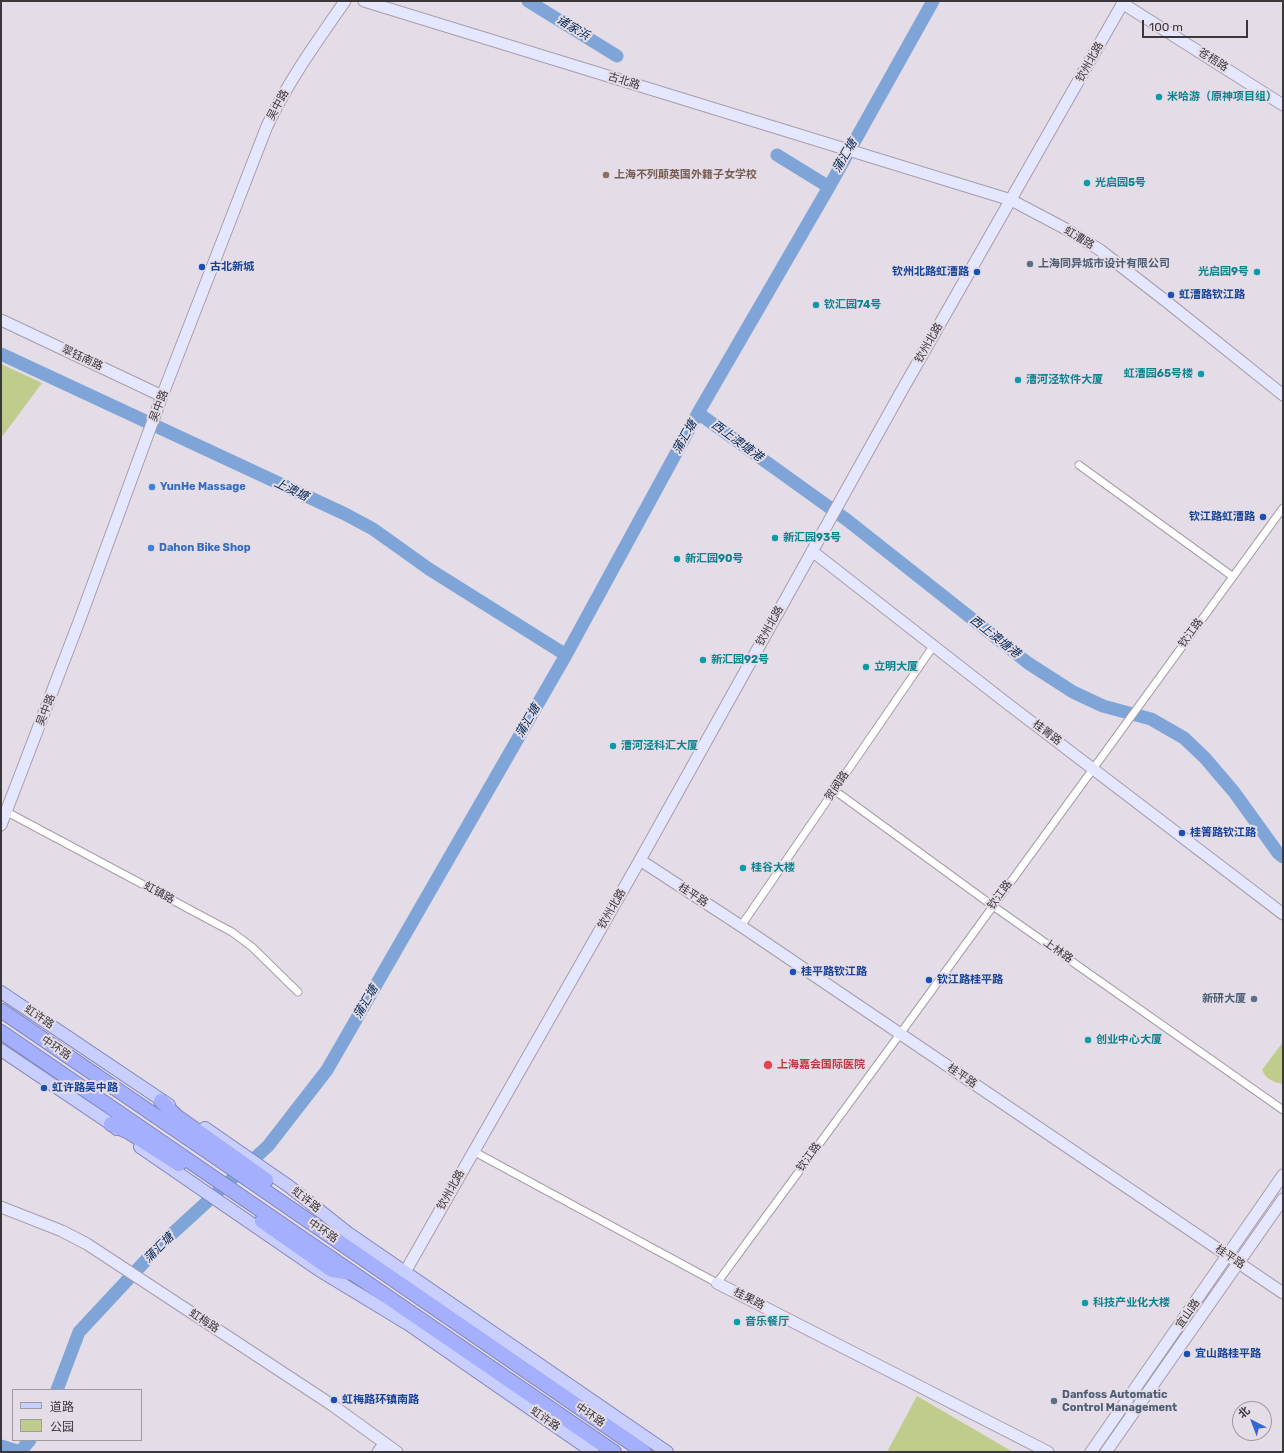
<!DOCTYPE html>
<meta charset="utf-8">
<style>
body{margin:0}
#map{position:relative;width:1284px;height:1453px;overflow:hidden;background:#e4dce6;font-family:Rubik,"Noto Sans SC",sans-serif}
canvas{display:block}
.frame{position:absolute;inset:0;border:2px solid #3a373b;pointer-events:none}
.legend{position:absolute;left:12px;top:1389px;width:130px;height:52px;box-sizing:border-box;background:#e4dce6;border:1px solid #a09aa2;margin:0;padding:5px 7px;list-style:none;font-size:12px;color:#3a373b}
.legend li{display:flex;align-items:center;gap:8px;height:20px}
.legend b{width:20px;border:1px solid #a09aa2}
.north{position:absolute;left:1232px;top:1401px;width:40px;height:40px;box-sizing:border-box;background:#e4dce6;border:1px solid #a09aa2;border-radius:50%;rotate:318deg;font-size:11px;font-weight:700;line-height:16px;text-align:center;color:#3a373b}
.north::after{content:'';display:block;margin:auto;width:14px;height:18px;background:#3566d5;clip-path:polygon(50% 0,100% 100%,50% 72%,0 100%)}
.scale{position:absolute;left:1142px;top:20px;width:106px;height:18px;box-sizing:border-box;border:2px solid #3a373b;border-top:0;padding-left:5px;font-size:12px;line-height:14px;white-space:nowrap;color:#3a373b;-webkit-text-stroke:3px #e4dce6;paint-order:stroke}
</style>
<div id="map">
<canvas width="1284" height="1453"></canvas>
<div class="frame"></div>
<ul class="legend">
<li><b style="height:5px;background:#c8cffe"></b>道路</li>
<li><b style="height:11px;background:#c0cc8c"></b>公园</li>
</ul>
<div class="north">北</div>
<div class="scale">100 m</div>
</div>
<script>
const context = document.querySelector('canvas').getContext('2d');
context.lineJoin = 'round';
function fill(path, color) { context.fillStyle = color; context.fill(path, 'evenodd'); }
function trace(path, color, width, dash) { context.strokeStyle = color; context.lineWidth = width; context.lineCap = dash ? 'butt' : 'round'; context.setLineDash(dash || []); context.stroke(path); }
function drawText(font, color, halo, rows, align = 'center') {
  context.font = font + ' Rubik,"Noto Sans SC",sans-serif'; context.lineWidth = 4; context.setLineDash([]); context.textBaseline = 'middle'; context.strokeStyle = halo; context.fillStyle = color; for (const [text, x, y, turn = 0] of rows) {
    context.save(); context.translate(x, y); context.rotate((+turn || 0) * Math.PI / 180); context.textAlign = isNaN(turn) ? turn : align; if (halo) context.strokeText(text, 0, 0); context.fillText(text, 0, 0); context.restore();
  }
}
const green = new Path2D(`
 M1 364 42 383 1 438Z
 M1283 1042V1084C1273 1082 1267 1080 1262 1070Z
 M917 1396 1013 1452H887Z`);
const river = new Path2D(`
 M528 1 617 56
 M777 155 829 187
 M1 354 345 514 373 529 429 569 566 655
 M698 413 847 520 1028 663 1073 692 1103 706 1151 719 1184 738 1205 758 1234 792 1278 853 1283 857
 M57 1390 79 1332 162 1243 268 1146 327 1070 566 655 698 413 829 187 933 1
 M1 1446 20 1452
 M20 1452 30 1440`);
const street = new Path2D(`
 M1079 465 1232 576
 M834 790 993 906 1283 1110
 M7 812 232 932 252 947 298 992
 M741 926 934 645
 M473 1151 717 1283 900 1034 1283 508`);
const secondary = new Path2D(`
 M364 1 1011 200 1066 229 1100 250 1167 302 1283 395
 M1122 3 1283 105
 M1 320 162 396
 M812 551 1004 701 1283 914
 M1 825 80 619 162 396 267 126C289 80 316 43 345 1
 M640 860 741 926 1283 1293
 M1 1207 62 1231 87 1244 332 1405 397 1452
 M405 1272 640 860 901 392 1124 1
 M717 1283 1048 1452
 M378 1452 384 1444
 M1091 1452 1283 1175
 M1106 1452 1283 1199`);
const primary = new Path2D(`
 M1 992 169 1105
 M1 1050 111 1124 117 1129
 M205 1128 290 1187 348 1233 667 1452
 M140 1147 319 1270 408 1324 593 1452`);
const highway = new Path2D(`
 M2 1011 220 1160 644 1452
 M1 1032 614 1452
 M161 1101 176 1116 266 1180
 M111 1124 129 1132 179 1164
 M262 1221 332 1270 352 1273`);
const markers = [
 [1159,97,4,"#0f9aa8"],
 [606,175,4,"#8d6e63"],
 [1087,183,4,"#0f9aa8"],
 [1030,264,4,"#5c6f8a"],
 [202,267,4,"#1a4fb4"],
 [977,272,4,"#1a4fb4"],
 [1257,272,4,"#0f9aa8"],
 [1171,295,4,"#1a4fb4"],
 [816,305,4,"#0f9aa8"],
 [1201,374,4,"#0f9aa8"],
 [1018,380,4,"#0f9aa8"],
 [152,487,4,"#3f7fe0"],
 [1263,517,4,"#1a4fb4"],
 [775,538,4,"#0f9aa8"],
 [151,548,4,"#3f7fe0"],
 [677,559,4,"#0f9aa8"],
 [703,660,4,"#0f9aa8"],
 [866,667,4,"#0f9aa8"],
 [613,746,4,"#0f9aa8"],
 [1182,833,4,"#1a4fb4"],
 [743,868,4,"#0f9aa8"],
 [793,972,4,"#1a4fb4"],
 [929,980,4,"#1a4fb4"],
 [1254,999,4,"#5c6f8a"],
 [1088,1040,4,"#0f9aa8"],
 [768,1065,5,"#e0444e"],
 [44,1088,4,"#1a4fb4"],
 [1085,1303,4,"#0f9aa8"],
 [737,1322,4,"#0f9aa8"],
 [1187,1354,4,"#1a4fb4"],
 [334,1400,4,"#1a4fb4"],
 [1054,1401,4,"#5c6f8a"]
];
const streetNames = [
 ["苍梧路",1213,60,32],
 ["钦州北路",1090,62,-61],
 ["古北路",624,81,17],
 ["吴中路",278,105,-62],
 ["虹漕路",1079,238,31],
 ["钦州北路",929,343,-60],
 ["翠钰南路",82,358,25],
 ["吴中路",159,406,-69],
 ["钦州北路",770,626,-61],
 ["钦江路",1191,633,-54],
 ["吴中路",46,710,-69],
 ["桂箐路",1047,733,37],
 ["贺阀路",837,786,-56],
 ["虹镇路",159,893,28],
 ["桂平路",693,895,33],
 ["钦江路",1000,895,-54],
 ["钦州北路",612,909,-60],
 ["上林路",1058,951,35],
 ["虹许路",39,1017,34],
 ["中环路",56,1048,34],
 ["桂平路",962,1076,34],
 ["钦江路",809,1157,-54],
 ["钦州北路",451,1190,-61],
 ["虹许路",306,1200,38],
 ["中环路",323,1231,34],
 ["桂平路",1230,1257,34],
 ["桂果路",749,1299,27],
 ["宜山路",1188,1314,-55],
 ["虹梅路",204,1321,33],
 ["中环路",590,1415,35],
 ["虹许路",545,1419,35]
];
const cultureNames = [
 ["米哈游（原神项目组）",1167,97],
 ["光启园5号",1095,183],
 ["光启园9号",1249,272,"right"],
 ["钦汇园74号",824,305],
 ["虹漕园65号楼",1193,374,"right"],
 ["漕河泾软件大厦",1026,380],
 ["新汇园93号",783,538],
 ["新汇园90号",685,559],
 ["新汇园92号",711,660],
 ["立明大厦",874,667],
 ["漕河泾科汇大厦",621,746],
 ["桂谷大楼",751,868],
 ["创业中心大厦",1096,1040],
 ["科技产业化大楼",1093,1303],
 ["音乐餐厅",745,1322]
];
const educationNames = [
 ["上海不列颠英国外籍子女学校",614,175]
];
const serviceNames = [
 ["上海同异城市设计有限公司",1038,264],
 ["新研大厦",1246,999,"right"],
 ["Danfoss Automatic",1062,1395],
 ["Control Management",1062,1408]
];
const transitNames = [
 ["古北新城",210,267],
 ["钦州北路虹漕路",969,272,"right"],
 ["虹漕路钦江路",1179,295],
 ["钦江路虹漕路",1255,517,"right"],
 ["桂箐路钦江路",1190,833],
 ["桂平路钦江路",801,972],
 ["钦江路桂平路",937,980],
 ["虹许路吴中路",52,1088],
 ["宜山路桂平路",1195,1354],
 ["虹梅路环镇南路",342,1400]
];
const shopNames = [
 ["YunHe Massage",160,487],
 ["Dahon Bike Shop",159,548]
];
const healthNames = [
 ["上海嘉会国际医院",777,1065]
];
const waterNames = [
 ["诸家浜",573,28,31],
 ["蒲汇塘",845,156,-60],
 ["蒲汇塘",685,437,-61],
 ["西上澳塘港",737,441,36],
 ["上澳塘",291,490,25],
 ["西上澳塘港",995,637,38],
 ["蒲汇塘",528,721,-60],
 ["蒲汇塘",366,1002,-60],
 ["蒲汇塘",159,1248,-45]
];
fill(green, '#c0cc8c');
trace(river, '#7ea4d8', 13);
trace(street, '#a69ea7', 9);
trace(secondary, '#a69ea7', 13);
trace(primary, '#7f85ba', 14);
trace(highway, '#7f85ba', 16);
trace(street, '#fff', 7);
trace(secondary, '#e4e7ff', 11);
trace(primary, '#c8cffe', 12);
trace(highway, '#a4affe', 14);
for (const [x, y, r, color] of markers) { const dot = new Path2D(); dot.arc(x, y, r, 0, 2 * Math.PI); context.fillStyle = color; context.fill(dot); trace(dot, '#e4dce6', 1.5); }
drawText('11px', '#3a373b', '#e4dce6', streetNames);
drawText('bold 11px', '#0d838f', '#e4dce6', cultureNames, 'left');
drawText('bold 11px', '#785e54', '#e4dce6', educationNames, 'left');
drawText('bold 11px', '#4e5e75', '#e4dce6', serviceNames, 'left');
drawText('bold 11px', '#164399', '#e4dce6', transitNames, 'left');
drawText('bold 11px', '#366cbe', '#e4dce6', shopNames, 'left');
drawText('bold 11px', '#be3a42', '#e4dce6', healthNames, 'left');
drawText('italic 12px', '#022756', '#e4dce6', waterNames);
</script>
